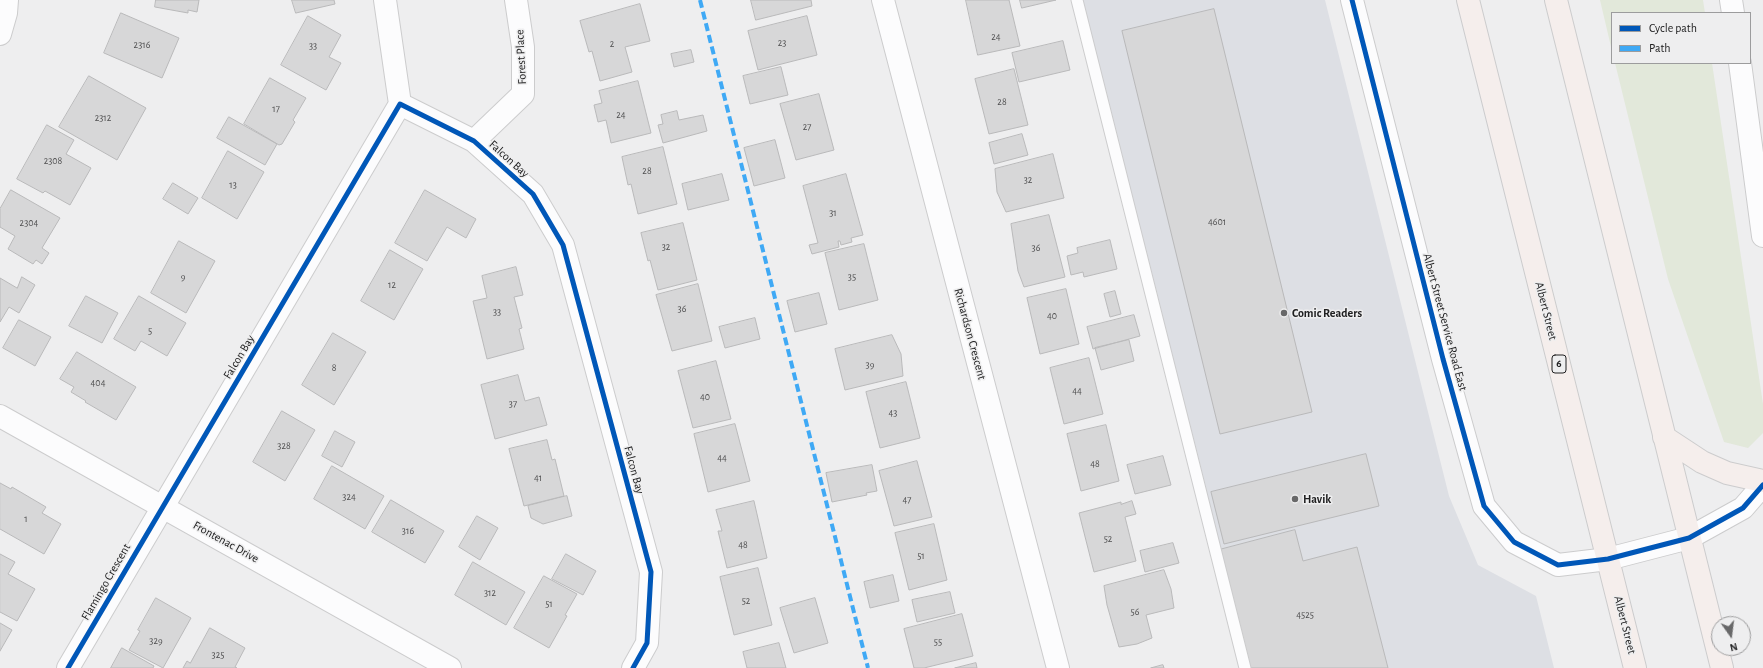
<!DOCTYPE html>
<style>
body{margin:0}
#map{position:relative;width:1763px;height:668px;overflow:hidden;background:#eeeeef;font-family:"Alegreya Sans",sans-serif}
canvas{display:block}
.legend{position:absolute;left:1611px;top:12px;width:140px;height:52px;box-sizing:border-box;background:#eeeeef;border:1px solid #9c9c9d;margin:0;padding:5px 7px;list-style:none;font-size:12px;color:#202021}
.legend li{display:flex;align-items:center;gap:8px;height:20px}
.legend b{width:20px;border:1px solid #9c9c9d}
.north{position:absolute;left:1711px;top:616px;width:40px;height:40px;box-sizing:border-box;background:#eeeeef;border:1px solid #9c9c9d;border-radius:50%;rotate:166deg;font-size:11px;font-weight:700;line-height:16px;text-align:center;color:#202021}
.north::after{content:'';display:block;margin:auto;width:14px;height:18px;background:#686869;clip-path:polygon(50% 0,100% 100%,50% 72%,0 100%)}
</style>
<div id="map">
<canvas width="1763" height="668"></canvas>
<ul class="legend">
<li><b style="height:5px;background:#0057b8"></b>Cycle path</li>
<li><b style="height:5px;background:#3fa9f5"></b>Path</li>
</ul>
<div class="north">N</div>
</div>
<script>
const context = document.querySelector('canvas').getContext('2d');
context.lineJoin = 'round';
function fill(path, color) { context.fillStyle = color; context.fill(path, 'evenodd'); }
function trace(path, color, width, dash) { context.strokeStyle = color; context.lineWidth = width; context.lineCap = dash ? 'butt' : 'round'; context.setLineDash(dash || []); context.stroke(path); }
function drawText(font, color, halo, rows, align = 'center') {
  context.font = font + ' "Alegreya Sans",sans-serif'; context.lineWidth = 3; context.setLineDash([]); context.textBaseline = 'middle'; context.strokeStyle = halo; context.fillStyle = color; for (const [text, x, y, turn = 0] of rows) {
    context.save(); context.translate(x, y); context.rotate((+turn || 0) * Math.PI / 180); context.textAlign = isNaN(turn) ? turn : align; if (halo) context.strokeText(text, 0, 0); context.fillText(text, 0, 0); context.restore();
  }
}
const built = new Path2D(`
 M1078 0H1325L1449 496 1478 565 1536 596 1554 668H1247Z`);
const green = new Path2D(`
 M1600 0H1703L1705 13H1612V51Z
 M1615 63H1712L1763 404V433L1748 448 1724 442 1668 279Z`);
const building = new Path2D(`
 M156 0H199L197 12 188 10V13L155 7Z
 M292 0H334L335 4 296 13Z
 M751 0H811L812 6 756 20Z
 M966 0H1009L1020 46 978 55Z
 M1020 0H1056L1022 8Z
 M640 4 650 41 625 47 632 72 600 81 592 51 589 52 580 21Z
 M1214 9 1312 412 1220 434 1122 31Z
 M121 13 179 38 162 78 104 53Z
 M308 16 341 35 329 57 341 63 326 90 281 65Z
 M807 16 817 55 758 70 748 31Z
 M1063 41 1070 70 1019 82 1012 53Z
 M691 50 694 62 674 67 671 54Z
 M781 67 788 95 750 104 743 76Z
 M1014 69 1028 125 989 134 975 79Z
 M89 76 146 108 117 160 59 127Z
 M270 78 306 98 293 120 295 122 282 144 279 145 244 124Z
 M638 81 651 133 611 143 606 120 598 122 594 105 602 103 599 91Z
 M819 94 834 150 796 160 780 104Z
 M677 111 679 120 703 115 707 131 663 143 658 125 663 124 661 115Z
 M229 117 277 144 265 165 217 138Z
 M47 125 74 140 66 154 91 168 70 205 45 191 43 193 17 179Z
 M1022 134 1028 155 994 164 989 143Z
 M775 140 785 178 754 186 744 148Z
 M663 147 677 204 638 214 631 184 628 185 622 157Z
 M228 151 264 172 237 219 202 198Z
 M1053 154 1064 198 1006 212 997 192 995 169Z
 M722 174 729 200 688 210 682 184Z
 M846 174 863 235 851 238 852 242 841 245 840 241H838L839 247 812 254 809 245 818 243 803 186Z
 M173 183 198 198 188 214 163 199Z
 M11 190 60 218 42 248 49 253 42 264 36 260 33 264 8 249 15 236 0 227V209Z
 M425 190 476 219 466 238 447 227 427 261 395 243Z
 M1049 215 1065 277 1024 287 1018 271 1011 224Z
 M683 223 697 280 658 290 650 260 648 261 641 233Z
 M1110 240 1117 269 1084 277 1083 272 1071 275 1067 256 1078 253 1077 248Z
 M179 241 215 261 186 313 151 293Z
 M864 244 878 300 839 310 825 253Z
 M390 250 423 269 394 320 361 301Z
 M516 267 523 295 514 297 522 328 519 329 524 349 487 359 473 301 487 298 482 276Z
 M22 277 35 285 19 313 9 307 0 322V278L17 288Z
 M698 284 712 341 672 351 656 295Z
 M1066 289 1079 344 1040 354 1027 298Z
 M1115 291 1121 314 1110 317 1104 294Z
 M819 293 827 324 795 332 787 301Z
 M86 296 118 313 102 343 69 326Z
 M139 296 186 323 167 356 141 341 135 351 114 339Z
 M1134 315 1140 336 1093 349 1087 327Z
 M755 318 760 339 725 348 719 327Z
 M19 320 51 337 35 366 3 348Z
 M333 333 366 352 334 405 302 385Z
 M892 335 901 354 903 376 845 390 835 349Z
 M1129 340 1134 361 1101 370 1095 348Z
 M77 352 136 387 116 420 85 402 86 401 71 392 74 387 60 379Z
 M1089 358 1103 414 1064 424 1050 368Z
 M716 361 731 419 693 428 678 371Z
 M518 375 525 401 539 397 547 425 495 439 481 385Z
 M906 382 920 438 880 448 866 392Z
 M282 411 315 430 285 481 253 462Z
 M735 424 750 481 708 492 694 434Z
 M1106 425 1119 481 1081 491 1067 434Z
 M335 431 355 442 342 467 322 456Z
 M547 440 552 460 555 459 564 496 524 506 509 449Z
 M1366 454 1379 506 1224 544 1211 492Z
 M1163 456 1171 485 1135 494 1127 465Z
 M917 461 932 517 894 526 879 471Z
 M872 465 877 491 866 493 867 495 832 502 826 473Z
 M332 466 384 496 365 529 314 499Z
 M0 483 11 489 12 487 46 507 42 513 61 524 44 554 0 529Z
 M567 496 572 516 543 524 531 518 528 506Z
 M391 500 444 531 425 563 372 532Z
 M754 501 767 558 727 568 718 531H722L716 510Z
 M1132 501 1136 514 1125 517 1136 561 1094 572 1079 513 1121 502V504Z
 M477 516 498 528 480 560 459 547Z
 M934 524 947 580 909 590 895 533Z
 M1295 530 1303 561 1357 547 1388 668H1248L1219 550Z
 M1173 543 1179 563 1145 572 1140 551Z
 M0 554 15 562 8 574 35 589 17 621 0 612Z
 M566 554 596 571 583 595 552 579Z
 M473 562 525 592 506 625 455 595Z
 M758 568 772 625 734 635 720 577Z
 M1164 570 1171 589 1174 608 1146 615 1152 638 1137 644 1119 647 1107 605 1104 586Z
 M893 575 899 601 870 608 864 582Z
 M544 576 577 594 565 615 567 616 549 648 514 628Z
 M950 592 955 613 917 622 912 600Z
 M156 598 191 618 163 668 129 650 140 631 138 630Z
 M815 598 828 643 794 653 780 608Z
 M962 614 973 656 924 668H914L904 629Z
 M0 623 12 630 0 651Z
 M210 628 245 648 235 667 237 668H183L187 661 190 663Z
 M779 643 786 668H747L743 652Z
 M122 648 154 666 153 668H111Z
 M976 663 977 668H955Z
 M1163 665 1164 668H1151Z`);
const service = new Path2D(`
 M1077 0 1245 668`);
const minor = new Path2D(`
 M385 0 400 104
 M883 0 1058 668
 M1352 0 1443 359 1484 506 1514 542 1558 565 1608 559 1689 538 1743 508 1763 485
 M1731 0 1733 13
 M1740 63 1763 236
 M474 141 523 94V47L516 0
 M0 416 450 668
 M68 668 400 104 474 141 533 194 563 245 651 572 647 643 633 668`);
const tertiary = new Path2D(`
 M0 34 6 13 7 0`);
const primary = new Path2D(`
 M1468 0 1635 668
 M1556 0 1722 668
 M1664 437 1702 462 1727 473 1763 481`);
const quiet = new Path2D(`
 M700 0 868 668`);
const cycleway = new Path2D(`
 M1352 0 1443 359 1484 506 1514 542 1558 565 1608 559 1689 538 1743 508 1763 485
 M68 668 400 104 474 141 533 194 563 245 651 572 647 643 633 668`);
const markers = [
 [1284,313,4,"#686869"],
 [1295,499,4,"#686869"]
];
const numberNames = [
 ["24",996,37],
 ["23",782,43],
 ["2",612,44],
 ["2316",142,45],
 ["33",313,46],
 ["28",1002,102],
 ["17",276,109],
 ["24",621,115],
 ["2312",103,118],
 ["27",807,127],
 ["2308",53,161],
 ["28",647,171],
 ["32",1028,180],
 ["13",233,185],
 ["31",833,213],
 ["4601",1217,222],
 ["2304",29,223],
 ["32",666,247],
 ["36",1036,248],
 ["9",183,277],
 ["35",852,277],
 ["12",392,285],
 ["36",682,309],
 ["33",497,312],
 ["40",1052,316],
 ["5",150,331],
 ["39",870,365],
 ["8",334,368],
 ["404",98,383],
 ["44",1077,391],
 ["40",705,397],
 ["37",513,404],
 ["43",893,413],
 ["328",284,446],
 ["44",722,458],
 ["48",1095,464],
 ["41",538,478],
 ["324",349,497],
 ["47",907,500],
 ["1",26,519],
 ["316",408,531],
 ["52",1108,539],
 ["48",743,545],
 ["51",921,556],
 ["312",490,593],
 ["52",746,601],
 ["51",549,604],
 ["56",1135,612],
 ["4525",1305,615],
 ["329",156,641],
 ["55",938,642],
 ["325",218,655]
];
const shields = [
 [1559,364,14]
];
const shieldNames = [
 ["6",1559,364]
];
const streetNames = [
 ["Forest Place",521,57,-93],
 ["Falcon Bay",509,159,42],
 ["Albert Street",1546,311,76],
 ["Albert Street Service Road East",1445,322,75],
 ["Richardson Crescent",970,334,75],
 ["Falcon Bay",239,357,-59],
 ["Falcon Bay",634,470,75],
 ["Frontenac Drive",226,542,29],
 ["Flamingo Crescent",106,582,-60],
 ["Albert Street",1625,625,76]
];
const poiNames = [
 ["Comic Readers",1292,313],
 ["Havik",1303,499]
];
fill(built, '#dddfe4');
fill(green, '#e2e8da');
fill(building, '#d7d7d8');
trace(building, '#b9b9ba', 1);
trace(service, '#cccccd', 13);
trace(minor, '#cccccd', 24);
trace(tertiary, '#cccccd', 24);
trace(primary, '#cccccd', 24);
trace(service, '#fcfcfd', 11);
trace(minor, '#fcfcfd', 22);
trace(tertiary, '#fcfcfd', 22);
trace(primary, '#f5eeec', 22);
trace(quiet, '#3fa9f5', 4, [8, 4]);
trace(cycleway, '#0057b8', 5);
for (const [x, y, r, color] of markers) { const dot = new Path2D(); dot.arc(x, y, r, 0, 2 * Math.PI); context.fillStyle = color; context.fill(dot); trace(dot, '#eeeeef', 1.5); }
drawText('10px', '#4e4e4f', null, numberNames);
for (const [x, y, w] of shields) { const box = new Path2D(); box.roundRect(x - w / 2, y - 9, w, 18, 3); context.fillStyle = '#eeeeef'; context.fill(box); trace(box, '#202021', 1); }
drawText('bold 11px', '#202021', null, shieldNames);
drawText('12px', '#202021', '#eeeeef', streetNames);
drawText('bold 12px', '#202021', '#eeeeef', poiNames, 'left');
</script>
